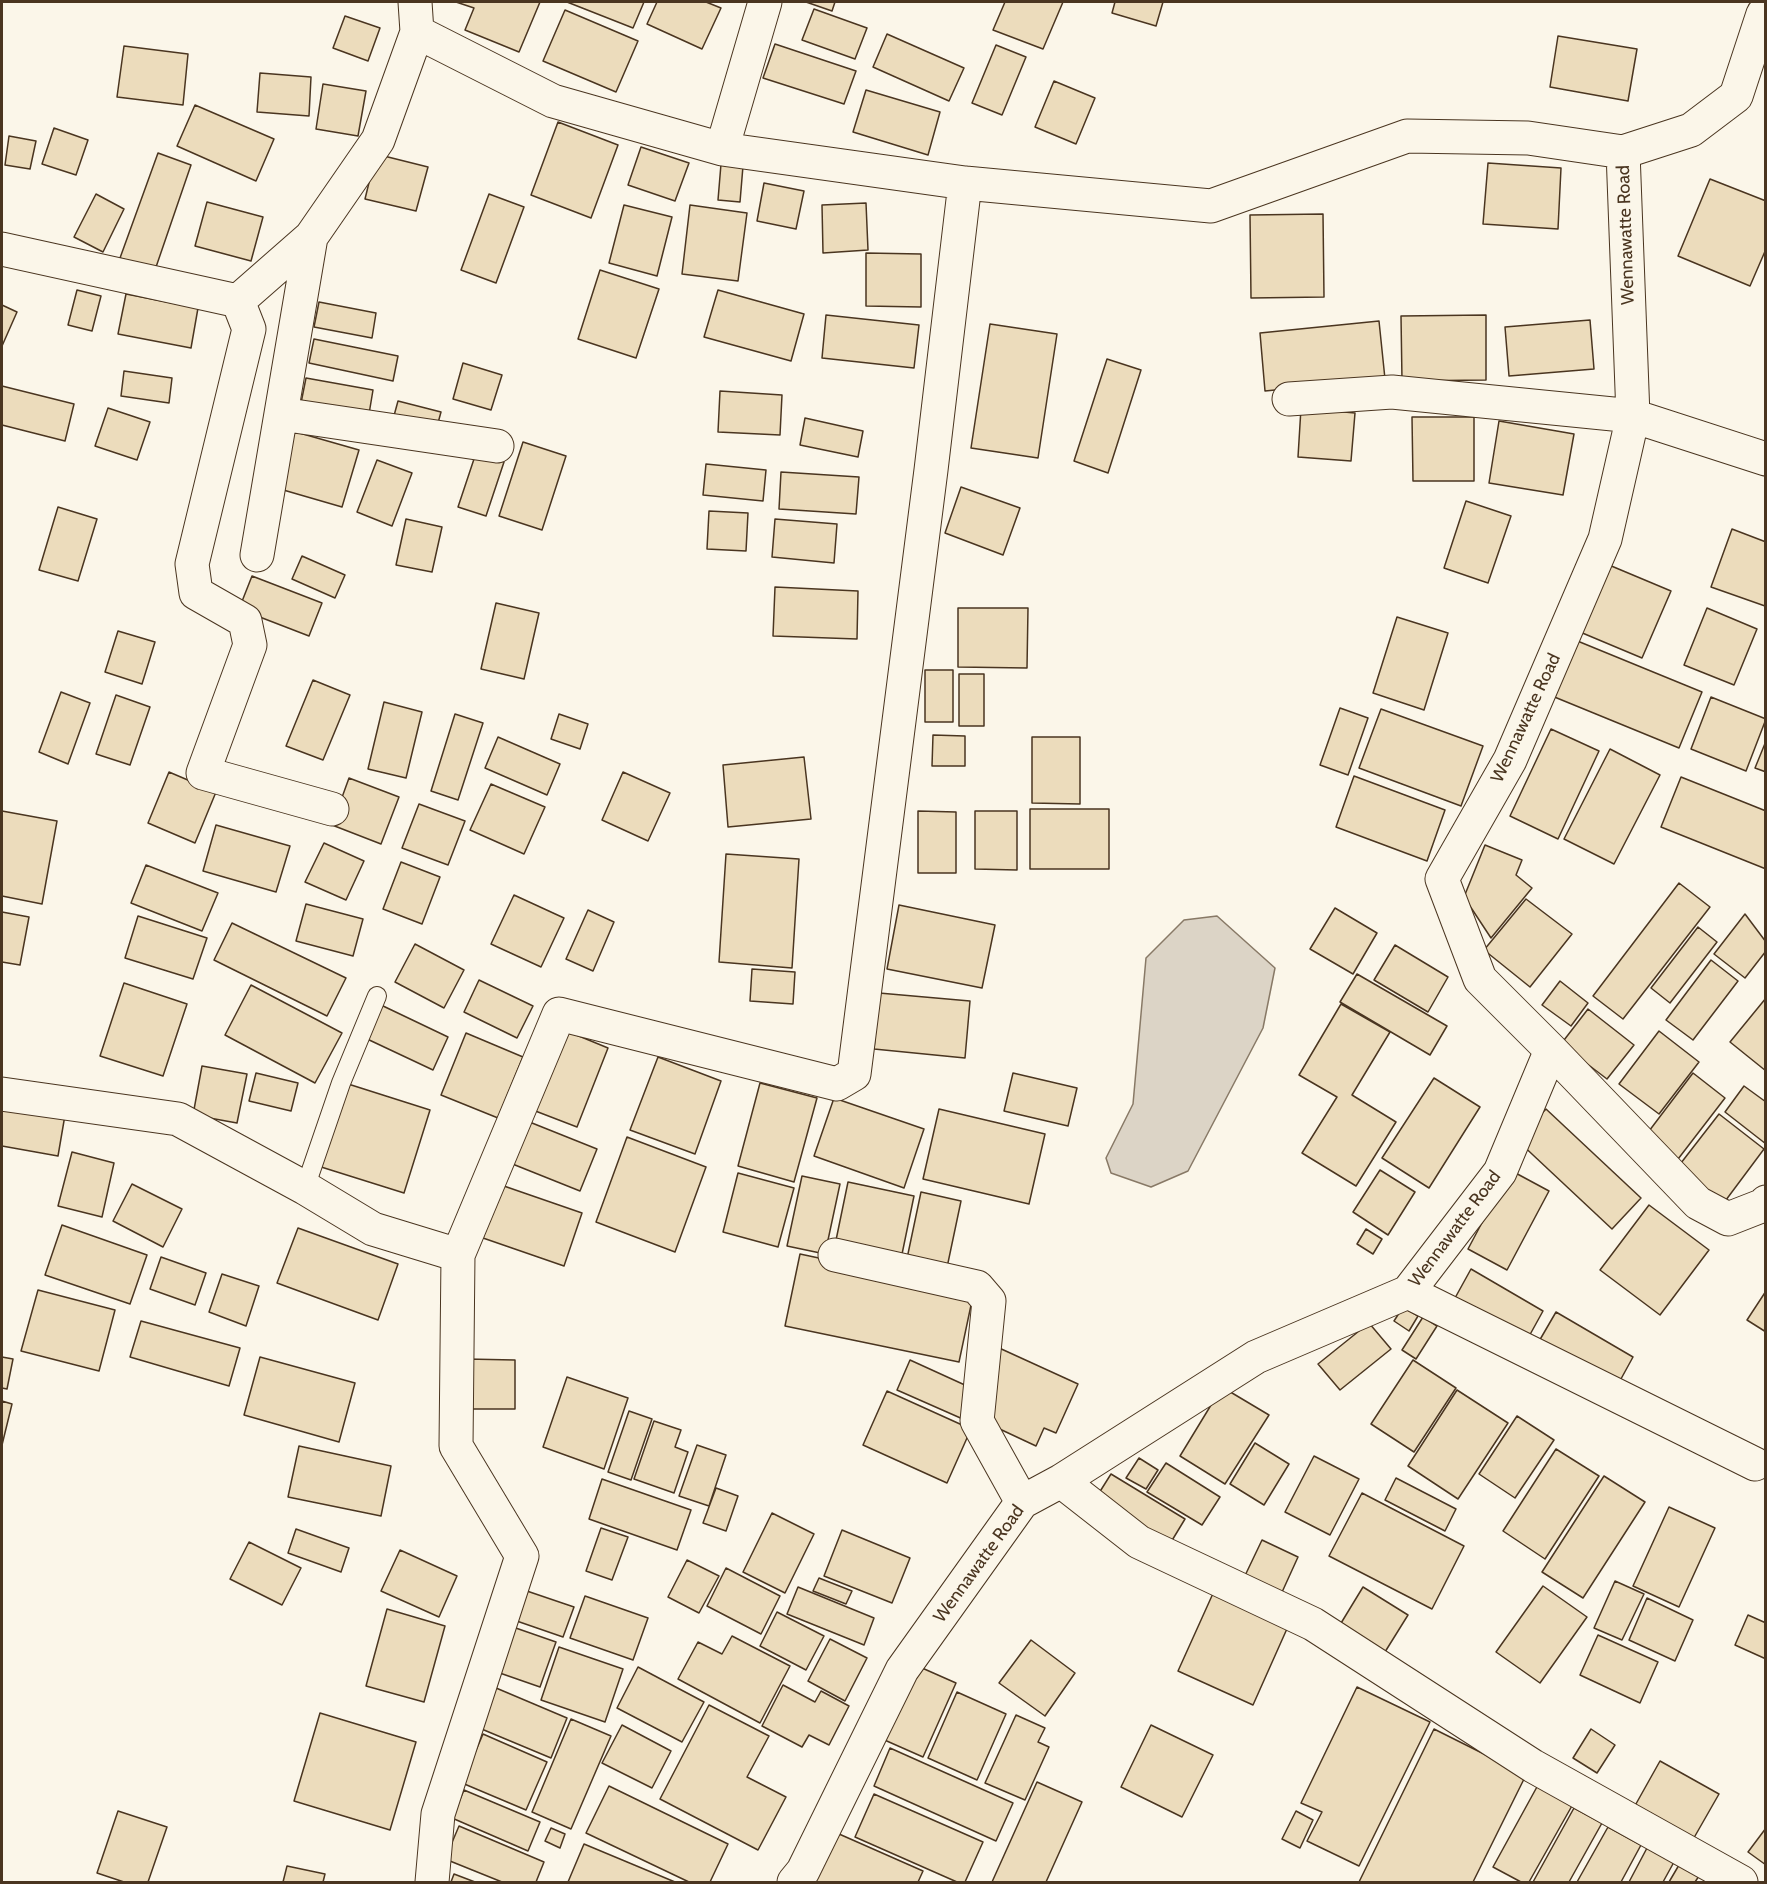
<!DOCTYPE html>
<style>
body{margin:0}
#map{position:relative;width:1767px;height:1884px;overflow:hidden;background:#fbf6e9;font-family:Cabin,sans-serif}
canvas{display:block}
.frame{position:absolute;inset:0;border:3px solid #4a3520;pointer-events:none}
</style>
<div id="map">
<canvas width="1767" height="1884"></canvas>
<div class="frame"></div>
</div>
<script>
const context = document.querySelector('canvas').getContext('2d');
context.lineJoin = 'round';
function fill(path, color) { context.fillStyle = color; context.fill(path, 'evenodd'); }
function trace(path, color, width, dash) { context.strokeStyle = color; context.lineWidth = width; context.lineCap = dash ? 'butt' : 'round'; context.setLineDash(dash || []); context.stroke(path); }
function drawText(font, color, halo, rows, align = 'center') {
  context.font = font + ' Cabin,sans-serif'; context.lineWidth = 4.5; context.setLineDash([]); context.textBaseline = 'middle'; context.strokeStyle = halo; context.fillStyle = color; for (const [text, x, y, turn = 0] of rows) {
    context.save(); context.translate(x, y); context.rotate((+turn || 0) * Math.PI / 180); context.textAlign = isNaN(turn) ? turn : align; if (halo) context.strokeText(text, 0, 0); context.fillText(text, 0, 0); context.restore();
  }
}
const water = new Path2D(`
 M1217 916 1275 968 1263 1028 1188 1171 1151 1187 1111 1173 1106 1158 1133 1104 1146 958 1184 920Z`);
const building = new Path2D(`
 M456 2H540L519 52 465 30 474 8Z
 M567 2H644L633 28Z
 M657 2H706L721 8 702 49 647 24Z
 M806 2H835L832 11Z
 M1005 2H1063L1043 49 993 30Z
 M1115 2H1163L1156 26 1112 13Z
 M814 9 867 28 855 59 802 40Z
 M565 10 638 41 616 92 543 61Z
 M345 16 380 28 368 61 333 48Z
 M887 34 964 68 949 101 873 67Z
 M1558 36 1637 49 1628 101 1550 87Z
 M775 44 856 71 844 104 763 78Z
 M996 45 1026 57 1002 115 972 103Z
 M124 46 188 54 183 105 117 97Z
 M260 73 311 77 309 116 257 112Z
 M1054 81 1095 98 1076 144 1035 127Z
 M323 84 366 91 358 136 316 129Z
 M866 90 940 112 928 155 853 132Z
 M195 105 274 139 256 181 177 146Z
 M558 122 618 145 591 218 531 195Z
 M54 128 88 140 76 175 42 164Z
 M9 136 36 141 30 169 5 165Z
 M641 147 689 163 675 201 628 185Z
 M158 153 191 165 155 270 120 258Z
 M376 154 428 167 416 211 365 199Z
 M1488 163 1561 168 1558 229 1483 224Z
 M721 164 743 166 740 202 718 200Z
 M1710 179 1766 201V249L1750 286 1678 256Z
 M764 183 804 191 796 229 757 221Z
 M96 194 124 209 103 252 74 237Z
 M489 194 524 207 496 283 461 270Z
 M207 202 263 217 251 261 195 246Z
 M866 203 868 250 823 253 822 205Z
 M624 205 672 217 657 276 609 263Z
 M690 205 747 213 738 281 682 274Z
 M1323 214 1324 297 1251 298 1250 215Z
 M866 253 921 254V307L866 306Z
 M600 270 659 289 636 358 578 339Z
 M77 290 101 296 92 331 68 325Z
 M718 290 804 314 791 361 704 337Z
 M126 294 198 308 191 348 118 334Z
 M319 302 376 313 372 338 314 327Z
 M2 305 17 312 2 346Z
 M826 315 919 325 914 368 822 358Z
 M1486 315V380L1402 381 1401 316Z
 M1590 320 1594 369 1509 376 1505 327Z
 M1379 321 1385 379 1265 391 1260 333Z
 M990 324 1057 334 1038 458 971 448Z
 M314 339 398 356 393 381 309 363Z
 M1107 359 1141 370 1108 473 1074 461Z
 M463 363 502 375 491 410 453 399Z
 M124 371 172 378 169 403 121 396Z
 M306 378 373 390 368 420 300 408Z
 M2 386 74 404 65 441 2 425Z
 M720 391 782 395 780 435 718 432Z
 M398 401 441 412 435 434 392 423Z
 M108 408 150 422 137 460 95 446Z
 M1301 408 1355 413 1351 461 1298 457Z
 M1412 417H1474V481H1413Z
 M805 418 863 431 858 457 800 445Z
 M1499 421 1574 434 1563 495 1489 483Z
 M289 430 359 450 342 507 273 487Z
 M523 442 566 456 542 530 499 516Z
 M476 453 504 462 486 516 458 507Z
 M377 460 412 473 392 526 357 512Z
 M706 464 766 470 763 501 703 495Z
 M781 472 859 477 856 514 779 509Z
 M961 487 1020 508 1003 555 945 533Z
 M1466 501 1511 516 1488 583 1444 568Z
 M58 507 97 519 78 581 39 570Z
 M709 511 748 513 746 551 707 549Z
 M406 519 442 527 432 572 396 565Z
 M775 519 837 524 834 563 772 557Z
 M1732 529 1766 542 1765 606 1711 587Z
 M302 556 345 575 335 598 292 579Z
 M1609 565 1671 591 1642 658 1580 632Z
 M252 576 322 603 309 636 239 609Z
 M775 587 858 591 857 639 773 636Z
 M496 603 539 613 524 679 481 669Z
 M958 608H1028L1027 668 958 667Z
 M1707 608 1757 629 1734 685 1684 665Z
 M1397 617 1448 633 1424 710 1373 693Z
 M118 631 155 642 142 684 105 672Z
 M1575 640 1702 692 1679 748 1552 696Z
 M925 670H953V722H925Z
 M959 674H984V726H959Z
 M313 680 350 695 323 760 286 746Z
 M61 692 90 703 68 764 39 752Z
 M116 695 150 707 130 765 96 754Z
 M1711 697 1766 719 1746 771 1691 749Z
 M384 702 422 712 406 778 368 769Z
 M1340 708 1368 718 1348 775 1320 765Z
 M1381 709 1483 746 1461 806 1359 768Z
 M455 714 483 723 458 800 431 791Z
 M559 714 588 724 580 749 551 739Z
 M1551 729 1599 751 1558 839 1510 816Z
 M933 735 965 736V766H932Z
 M498 737 560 764 547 795 485 768Z
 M1032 737H1080V804L1032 803Z
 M1766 741V772L1755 768Z
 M1610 749 1660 775 1614 864 1564 839Z
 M804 757 811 819 728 827 723 765Z
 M169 772 216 792 195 843 148 823Z
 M623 772 670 793 648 841 602 820Z
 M1354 776 1445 810 1427 861 1336 827Z
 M1681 777 1766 811V869L1661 827Z
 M349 778 399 797 381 844 332 825Z
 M491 784 545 807 524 854 470 830Z
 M419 804 465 821 448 865 402 848Z
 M1030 809H1109V869H1030Z
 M2 811 57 821 42 904 2 896Z
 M918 811 956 812V873H918Z
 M975 811H1017V870L975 869Z
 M216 825 290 846 276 892 203 871Z
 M324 843 364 861 346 900 305 882Z
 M1485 845 1522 860 1516 875 1532 888 1491 938 1464 897Z
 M726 854 799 859 792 968 719 962Z
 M401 862 440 877 422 924 383 909Z
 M146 865 218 893 202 931 131 903Z
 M1679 883 1710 907 1623 1019 1593 996Z
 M514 895 564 918 541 967 491 944Z
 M1526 899 1572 934 1530 987 1484 950Z
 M306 904 363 919 353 956 296 941Z
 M899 905 995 925 982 988 887 969Z
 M1335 908 1377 933 1353 974 1310 949Z
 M588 910 614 922 593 971 566 959Z
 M2 912 29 917 20 965 2 962Z
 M1745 914 1766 942V951L1745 978 1714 954Z
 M138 916 207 938 193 979 125 958Z
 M232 923 346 978 327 1016 214 960Z
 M1698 927 1717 942 1670 1003 1651 988Z
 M415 944 464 970 444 1008 395 982Z
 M1395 945 1448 977 1428 1012 1374 980Z
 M1711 960 1738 981 1693 1040 1666 1020Z
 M752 969 795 972 793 1004 750 1001Z
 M1357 974 1447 1026 1430 1055 1340 1002Z
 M479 980 533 1006 517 1038 464 1012Z
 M1560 981 1588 1003 1571 1026 1542 1005Z
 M124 983 187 1004 163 1076 100 1056Z
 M251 985 342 1033 315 1083 225 1035Z
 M879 993 970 1001 965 1058 874 1049Z
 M1766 998V1071L1730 1042Z
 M1341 1004 1390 1032 1352 1095 1396 1122 1356 1186 1302 1153 1337 1097 1299 1075Z
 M381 1005 448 1037 433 1070 365 1038Z
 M1588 1009 1634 1045 1607 1079 1561 1044Z
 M557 1027 608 1048 577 1127 525 1107Z
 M1659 1031 1699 1062 1659 1114 1619 1084Z
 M466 1033 523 1057 498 1118 441 1095Z
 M658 1057 721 1081 695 1154 630 1130Z
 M202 1066 247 1074 237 1123 193 1115Z
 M256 1073 298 1083 291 1111 249 1101Z
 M1013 1073 1077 1088 1068 1126 1004 1111Z
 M1693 1073 1725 1098 1675 1163 1643 1139Z
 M1434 1078 1480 1107 1429 1188 1382 1158Z
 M345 1083 430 1110 404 1193 318 1166Z
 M760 1083 817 1098 794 1182 738 1166Z
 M1744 1086 1766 1102V1144L1725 1112Z
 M834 1098 924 1129 904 1188 814 1156Z
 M2 1104 65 1115 58 1156 2 1146Z
 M939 1109 1045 1134 1029 1204 923 1179Z
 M1546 1109 1641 1198 1612 1229 1517 1140Z
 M1719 1114 1764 1149 1720 1208 1674 1172Z
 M522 1119 597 1149 580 1191 505 1161Z
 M627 1137 706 1167 675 1252 596 1222Z
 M72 1152 114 1163 102 1217 58 1206Z
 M1380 1170 1415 1192 1388 1235 1353 1212Z
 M1510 1170 1549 1191 1507 1270 1468 1249Z
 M738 1173 794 1188 778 1247 723 1232Z
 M802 1176 840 1184 825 1254 787 1246Z
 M848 1182 914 1196 901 1259 835 1245Z
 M132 1184 182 1209 163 1247 113 1221Z
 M501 1185 582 1213 564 1266 483 1238Z
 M921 1192 961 1201 945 1277 905 1268Z
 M1649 1205 1709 1250 1660 1315 1600 1270Z
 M62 1225 147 1255 130 1304 45 1275Z
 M298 1228 398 1264 378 1320 277 1283Z
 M1366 1229 1382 1239 1373 1254 1357 1244Z
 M800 1254 974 1291 959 1362 785 1326Z
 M161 1257 206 1273 195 1305 150 1289Z
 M1471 1269 1543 1311 1527 1340 1455 1298Z
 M222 1274 259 1286 246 1326 209 1312Z
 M38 1290 115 1310 99 1371 21 1351Z
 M1766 1291V1332L1747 1320Z
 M1403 1307 1418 1316 1409 1331 1394 1321Z
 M1556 1312 1633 1357 1616 1388 1538 1343Z
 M1423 1317 1437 1326 1416 1359 1402 1350Z
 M141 1321 240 1348 229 1386 130 1357Z
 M1369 1323 1391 1349 1340 1390 1318 1364Z
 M997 1347 1078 1384 1056 1433 1044 1428 1036 1446 989 1424Z
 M2 1357 13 1359 7 1389 2 1388Z
 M260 1357 355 1383 339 1442 244 1415Z
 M466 1359 515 1360V1409H466Z
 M910 1360 978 1391 965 1420 897 1390Z
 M1413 1360 1456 1388 1414 1452 1371 1424Z
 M567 1377 628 1398 604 1469 543 1447Z
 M1222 1387 1269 1415 1225 1484 1180 1456Z
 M1457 1390 1508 1423 1458 1499 1408 1466Z
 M887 1391 971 1429 947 1483 863 1445Z
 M2 1401 12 1404 2 1445Z
 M629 1411 652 1419 631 1480 608 1472Z
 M1517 1416 1554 1440 1515 1498 1479 1474Z
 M654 1421 681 1430 675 1447 688 1452 674 1493 634 1479Z
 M1255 1443 1289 1464 1264 1505 1230 1484Z
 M697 1445 726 1455 709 1506 679 1496Z
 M299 1446 391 1466 381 1516 288 1497Z
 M1556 1449 1599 1476 1545 1559 1503 1531Z
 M1314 1456 1359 1479 1330 1535 1285 1512Z
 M1139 1458 1158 1470 1146 1489 1126 1478Z
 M1166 1463 1220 1497 1202 1525 1147 1492Z
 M1111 1474 1185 1519 1168 1547 1094 1501Z
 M1604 1476 1645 1502 1583 1598 1542 1572Z
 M1396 1478 1456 1509 1445 1531 1385 1500Z
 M602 1479 691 1510 677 1550 589 1519Z
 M716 1488 738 1496 726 1531 703 1523Z
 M1362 1493 1464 1546 1432 1609 1329 1556Z
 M1669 1507 1715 1528 1679 1607 1633 1586Z
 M772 1513 814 1534 785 1593 743 1572Z
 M601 1528 628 1537 612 1580 586 1571Z
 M296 1529 349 1548 341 1572 288 1553Z
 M842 1530 910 1558 892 1603 824 1576Z
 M1262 1540 1298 1557 1278 1601 1241 1584Z
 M249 1542 301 1568 282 1605 230 1579Z
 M400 1550 457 1576 439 1617 381 1591Z
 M687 1560 719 1576 699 1613 668 1597Z
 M726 1568 780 1596 761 1634 707 1606Z
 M819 1578 852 1591 846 1604 813 1591Z
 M1615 1581 1644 1594 1622 1640 1594 1628Z
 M1543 1586 1587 1617 1540 1683 1496 1652Z
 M798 1587 874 1618 864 1645 787 1614Z
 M1363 1587 1408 1615 1380 1660 1335 1633Z
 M518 1588 574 1607 563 1637 508 1618Z
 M1215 1589 1290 1622 1253 1705 1178 1671Z
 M585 1596 648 1618 633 1660 570 1638Z
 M1647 1598 1693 1620 1675 1661 1629 1640Z
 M387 1609 445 1626 424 1702 366 1686Z
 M777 1612 824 1636 806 1670 760 1646Z
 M1748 1615 1766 1623V1659L1735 1645Z
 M510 1626 556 1642 540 1687 494 1671Z
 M1598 1635 1658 1662 1640 1703 1580 1675Z
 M732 1636 790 1666 760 1723 678 1679 698 1642 722 1654Z
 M830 1639 867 1658 845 1701 808 1681Z
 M1031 1640 1075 1673 1045 1716 999 1683Z
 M559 1647 623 1669 605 1722 541 1700Z
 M913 1664 956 1683 923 1757 880 1738Z
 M638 1667 704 1702 682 1742 617 1708Z
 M489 1685 567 1718 551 1758 472 1725Z
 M783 1685 815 1702 821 1691 849 1706 829 1745 809 1735 802 1747 762 1726Z
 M1357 1687 1430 1722 1359 1866 1307 1841 1322 1812 1301 1803Z
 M957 1692 1006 1714 977 1780 928 1758Z
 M709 1705 769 1736 747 1777 786 1797 758 1850 660 1799Z
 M320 1713 416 1742 390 1830 294 1801Z
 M1016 1715 1045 1728 1038 1742 1049 1747 1025 1800 985 1783Z
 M571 1719 611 1736 571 1829 532 1812Z
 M622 1725 671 1751 652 1788 602 1763Z
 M1151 1725 1213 1755 1182 1817 1121 1787Z
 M1434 1729 1526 1775 1473 1882H1359Z
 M1591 1729 1615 1745 1597 1773 1573 1758Z
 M483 1734 547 1762 526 1810 462 1783Z
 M890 1748 1013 1803 996 1841 874 1786Z
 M1660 1761 1719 1794 1691 1843 1632 1811Z
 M1037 1782 1082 1802 1046 1882H992Z
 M1538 1785 1573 1804 1529 1882H1521L1493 1867Z
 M609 1786 728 1844 710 1882H689L586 1833Z
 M464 1790 540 1822 528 1851 452 1818Z
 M874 1794 983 1842 965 1882H957L855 1837Z
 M1574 1808 1602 1823 1569 1882H1533Z
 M118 1811 167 1827 148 1882H124L97 1873Z
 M1296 1811 1313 1820 1300 1848 1282 1839Z
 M459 1826 544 1862 536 1882H502L445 1859Z
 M1608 1827 1641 1845 1621 1882H1577Z
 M551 1828 565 1834 560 1848 545 1841Z
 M1766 1828V1865L1748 1852Z
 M830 1830 923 1871 918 1882H810Z
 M584 1844 675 1882H568Z
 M1647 1848 1674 1862 1663 1882H1629Z
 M1679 1865 1699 1876 1695 1882H1669Z
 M287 1866 325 1874 323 1882H283Z
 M454 1874 475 1882H451Z`);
const lane = new Path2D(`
 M305 1188 341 1083 377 996`);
const street = new Path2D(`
 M417 32 553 101 722 149 965 183 1211 206 1407 136 1528 138 1623 152
 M722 149 765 2
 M2 249 238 301 311 237 378 140 417 32 415 2
 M238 301 249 329 192 564 196 593 245 621 250 645 203 773 332 809
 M1289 399 1392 392 1633 416 1766 459
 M281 414 497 446
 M257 555 311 237
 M1551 1050 1698 1203 1728 1219 1764 1205 1766 1202
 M2 1094 178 1119 305 1188 373 1229 458 1255 456 1446 522 1556 438 1814 432 1882
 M458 1255 559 1014 837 1084 854 1074 931 470 965 183
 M835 1255 977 1287 989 1301 977 1421 1022 1502
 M1408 1292 1755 1464
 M1061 1481 1139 1542 1313 1624 1533 1766 1741 1882
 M794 1882 803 1871 902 1670 1022 1502 1061 1481 1256 1357 1408 1292 1500 1172 1551 1050 1480 979 1442 879 1510 760 1605 539 1633 416 1623 152 1691 130 1736 96 1763 14H1766`);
const streetNames = [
 ["Wennawatte Road",1626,235,-92],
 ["Wennawatte Road",1526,718,-65],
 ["Wennawatte Road",1455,1229,-53],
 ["Wennawatte Road",979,1564,-54]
];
fill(water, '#dcd4c6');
trace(water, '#887966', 1.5);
fill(building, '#ecdcbc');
trace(building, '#4a3520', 1.5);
trace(lane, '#4a3520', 20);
trace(street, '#4a3520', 35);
trace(lane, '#fbf6e9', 18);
trace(street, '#fbf6e9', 33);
drawText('18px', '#4a3520', '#fbf6e9', streetNames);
</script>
